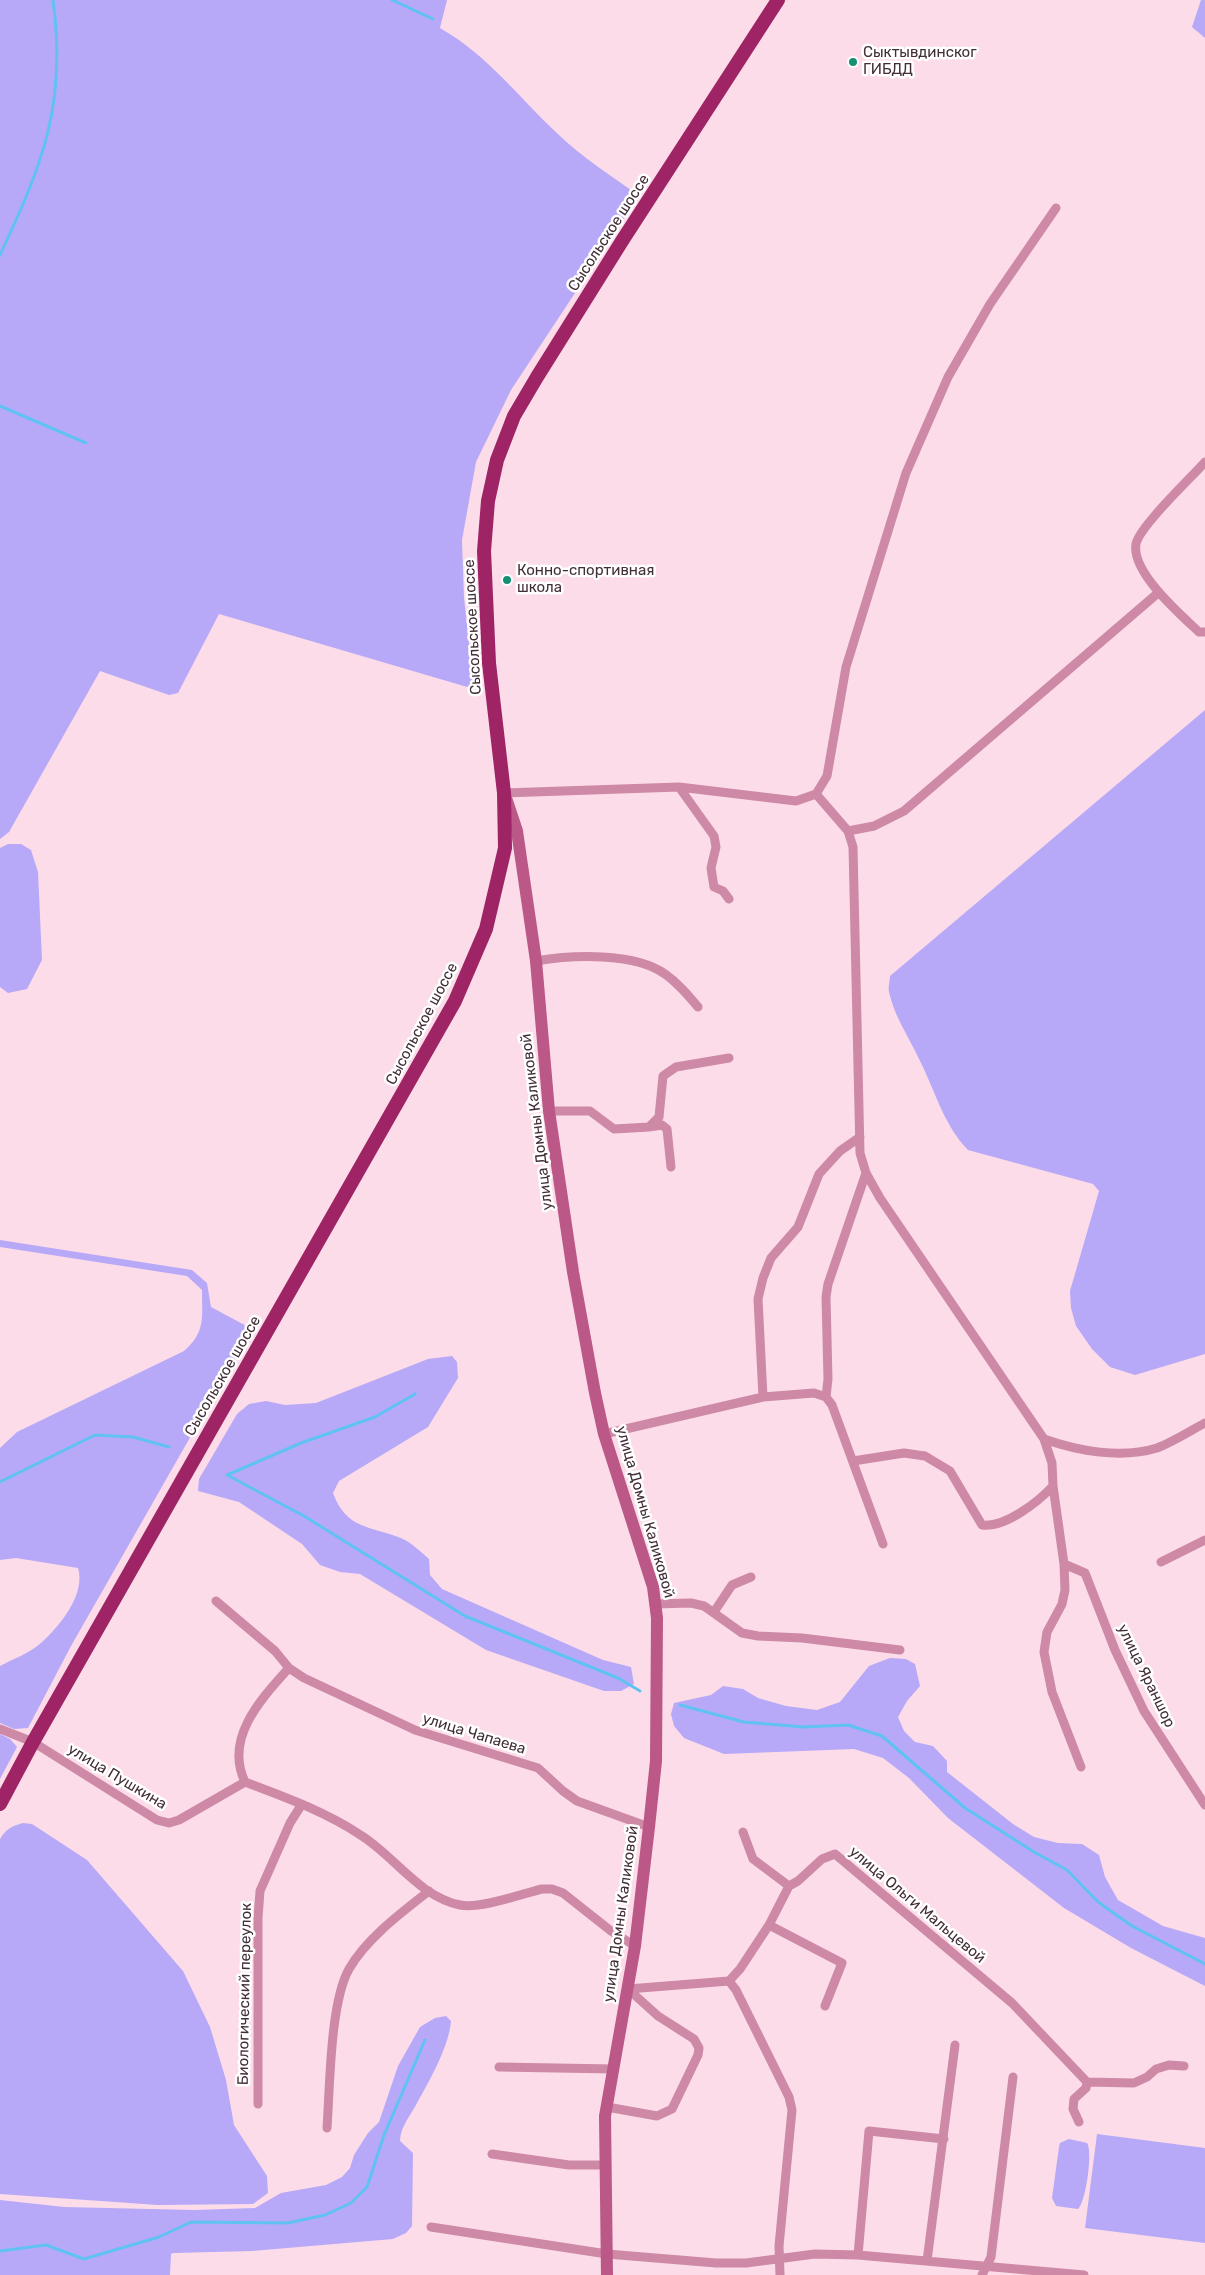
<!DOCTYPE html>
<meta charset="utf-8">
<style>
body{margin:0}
canvas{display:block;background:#fbdce8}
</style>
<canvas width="1205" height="2275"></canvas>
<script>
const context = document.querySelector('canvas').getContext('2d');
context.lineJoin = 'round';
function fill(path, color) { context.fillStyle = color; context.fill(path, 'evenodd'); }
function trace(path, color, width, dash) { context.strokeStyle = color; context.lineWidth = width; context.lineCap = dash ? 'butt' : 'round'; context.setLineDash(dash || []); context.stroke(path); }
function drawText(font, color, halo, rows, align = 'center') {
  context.font = font + ' Rubik,sans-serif'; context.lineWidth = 5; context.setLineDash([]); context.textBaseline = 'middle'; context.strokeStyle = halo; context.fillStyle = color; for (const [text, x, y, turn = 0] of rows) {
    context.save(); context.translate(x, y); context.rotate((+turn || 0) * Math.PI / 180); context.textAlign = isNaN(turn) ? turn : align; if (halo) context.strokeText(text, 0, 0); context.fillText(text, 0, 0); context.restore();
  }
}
const green = new Path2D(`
 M0 0H447L440 28C489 56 518 97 559 135 583 158 612 176 639 196L511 390 476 462 462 540 464 598 474 689 219 614 178 693 169 695 100 671 9 832 0 839Z
 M1201 0H1205V38L1192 27Z
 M1205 710V1354L1135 1375 1110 1367 1092 1349 1076 1326 1071 1308 1070 1291 1099 1191 1093 1184 968 1150C943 1124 935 1090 919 1059 909 1037 894 1016 889 992 888 987 890 981 890 976Z
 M8 844H21L31 850 38 872 42 960 27 989 8 993 0 987V848Z
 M0 1240 192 1270 207 1283 211 1307 252 1329 71 1646 28 1728 14 1729 0 1723V1666C13 1659 30 1653 41 1643 60 1626 86 1594 78 1568L16 1558 0 1560V1448L17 1432 184 1351C206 1332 202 1317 202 1290L187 1276 0 1247Z
 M452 1356 457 1362 458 1378 428 1427 339 1481 333 1493C346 1529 370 1526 401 1538 412 1543 420 1551 429 1559L430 1575 442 1589 603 1660 631 1667 634 1684 621 1691H604L486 1650 360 1574 340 1572 320 1565 302 1544 239 1502 198 1491 199 1479 237 1414 249 1404 266 1401 285 1405 316 1403 428 1359Z
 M890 1658 906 1659 915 1664 920 1686 907 1701 898 1717 904 1731 915 1742 933 1746 947 1761V1772L1013 1824 1034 1837 1058 1843 1082 1844 1099 1855 1105 1877 1118 1900 1163 1926 1205 1938V1986L1131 1948 1064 1908 948 1818 909 1778 883 1758 854 1749 724 1754 684 1738 674 1726 671 1714 674 1703 711 1695 723 1686 743 1689 758 1698 786 1706 817 1710 840 1702 869 1666Z
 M0 1734 10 1739 17 1747 0 1779Z
 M23 1823 32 1824 87 1860 183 1971 210 2027 226 2080 234 2125 267 2176 268 2193 253 2204 158 2205 0 2194V1839C6 1829 12 1826 23 1823Z
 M446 2016 451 2021C449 2046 430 2080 417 2103 411 2115 400 2127 400 2141L413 2153 412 2226 406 2233 393 2239 252 2251 173 2253 171 2254 170 2275H0V2200L64 2207 194 2210 255 2208 281 2193 326 2185 342 2177 350 2168 354 2155 368 2133 379 2122 398 2066 420 2027 435 2018Z
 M1097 2134 1205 2148V2243L1085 2228Z
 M1069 2139 1087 2143C1093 2151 1086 2202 1078 2209L1056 2206 1052 2198 1059 2147 1060 2143Z`);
const stream = new Path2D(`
 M392 0 433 19
 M0 255C43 163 67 104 53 0
 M0 406 86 443
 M227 1475 304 1516 465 1616 618 1678 640 1691
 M227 1475 301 1443 375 1417 415 1394
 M0 1482 95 1435 133 1437 169 1447
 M680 1705 744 1722 804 1727 848 1725 882 1736 965 1808 1034 1852 1067 1870 1098 1902 1132 1926 1205 1964
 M0 2251 46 2245 84 2259 159 2237 191 2222 288 2223 325 2215 351 2203 367 2187 384 2135 425 2040`);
const minor = new Path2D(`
 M1205 462C1191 478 1139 527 1136 544 1131 572 1181 615 1199 632H1205
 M679 787 714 836 716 847 711 868 714 887 723 891 729 899
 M504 793 679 787 796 801 816 794 827 776 846 667 906 473 948 377 990 304 1056 208
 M816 794 848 831 853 847 860 1153 866 1173 880 1198 1044 1439 1052 1463 1053 1486 1064 1564 1065 1590 1062 1604 1047 1632 1044 1652 1052 1692 1081 1767
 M848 831 874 826 904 811 1158 593
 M536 961C572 955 634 952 665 974 678 983 688 995 698 1007
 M549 1111H590L614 1129 649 1127 659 1117 663 1076 676 1067 729 1058
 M649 1127 662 1125 667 1129 671 1167
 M763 1397 758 1299 763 1278 771 1258 798 1227 819 1174 840 1151 860 1137
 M826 1397 828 1379 826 1297 828 1284 866 1173
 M604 1434 763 1397 814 1393 826 1397 832 1405 883 1544
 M1044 1439C1078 1451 1121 1459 1157 1448 1173 1442 1190 1431 1205 1423
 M853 1461 904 1453 925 1456 950 1471 982 1525C1005 1528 1038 1502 1053 1486
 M1161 1562 1205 1540
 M1064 1564 1085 1573 1115 1650 1144 1711 1205 1805
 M216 1601 275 1651 289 1668 304 1678 415 1730 538 1768 563 1791 577 1801 649 1827
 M655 1604 691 1603 704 1606 742 1633 758 1636 802 1638 900 1650
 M714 1612 732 1585 751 1577
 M0 1729 33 1742 157 1820 169 1823 179 1820 245 1782C285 1797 326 1812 362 1836 395 1857 420 1897 460 1905 481 1909 521 1894 542 1889H552L563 1893 611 1931 635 1946
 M245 1782C224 1738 261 1699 289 1668
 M743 1832 753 1859 789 1886
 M769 1925 842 1963 825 2006
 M729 1981 740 1969 769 1925 789 1886 798 1881 822 1859 835 1854 1012 2003 1087 2082
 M729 1981 736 1990 789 2097 792 2110 779 2246 780 2275
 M628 1989 729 1981
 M499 2067 614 2069
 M1087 2082 1134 2083 1147 2077 1156 2069 1169 2065 1184 2066
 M258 2104V1918L260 1891 290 1823 302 1804
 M607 2107 657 2116 672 2109 698 2055 699 2048 694 2039 658 2016 628 1989
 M1079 2122 1073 2109 1074 2099 1086 2088 1087 2082
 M327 2128C330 2086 330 2003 349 1969 367 1938 401 1913 429 1891
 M492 2154 569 2165H605
 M431 2227 607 2254 716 2263H746L815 2254 858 2255 1084 2275
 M858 2255 869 2131 944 2139
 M927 2261 955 2045
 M982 2275 991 2257 1013 2077`);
const secondary = new Path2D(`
 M506 798 517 831 536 961 549 1111 573 1272 595 1393 604 1434 653 1587 657 1618 656 1761 649 1827 635 1946 605 2116 607 2275`);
const trunk = new Path2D(`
 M0 1804 33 1742 455 1001 486 929 505 848 504 793 489 663 484 551 488 501 497 460 514 416 537 377 622 241 778 0`);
const markers = [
 [853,62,5,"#169074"],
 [507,580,5,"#169074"]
];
const poiNames = [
 ["Сыктывдинског",863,53],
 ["ГИБДД",863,70],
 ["Конно-спортивная",517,571],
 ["школа",517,588]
];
const streetNames = [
 ["Сысольское шоссе",609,233,-57],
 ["Сысольское шоссе",473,627,-93],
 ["Сысольское шоссе",422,1024,-62],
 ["улица Домны Каликовой",537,1122,-97],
 ["Сысольское шоссе",223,1376,-60],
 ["улица Домны Каликовой",645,1512,74],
 ["улица Яраншор",1146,1676,64],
 ["улица Чапаева",474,1734,17],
 ["улица Пушкина",117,1777,31],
 ["улица Ольги Мальцевой",917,1905,40],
 ["улица Домны Каликовой",621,1914,-82],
 ["Биологический переулок",245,1994,-89]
];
fill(green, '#b8a9f8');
trace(stream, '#60c2f2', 3);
trace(minor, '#ce89a6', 9);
trace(secondary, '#bc5887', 12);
trace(trunk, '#9e2466', 14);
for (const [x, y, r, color] of markers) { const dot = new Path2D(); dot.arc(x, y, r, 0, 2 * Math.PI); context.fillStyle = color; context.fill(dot); trace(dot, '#fff', 2); }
drawText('15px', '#422e37', '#fff', poiNames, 'left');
drawText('15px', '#422e37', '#fff', streetNames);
</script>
